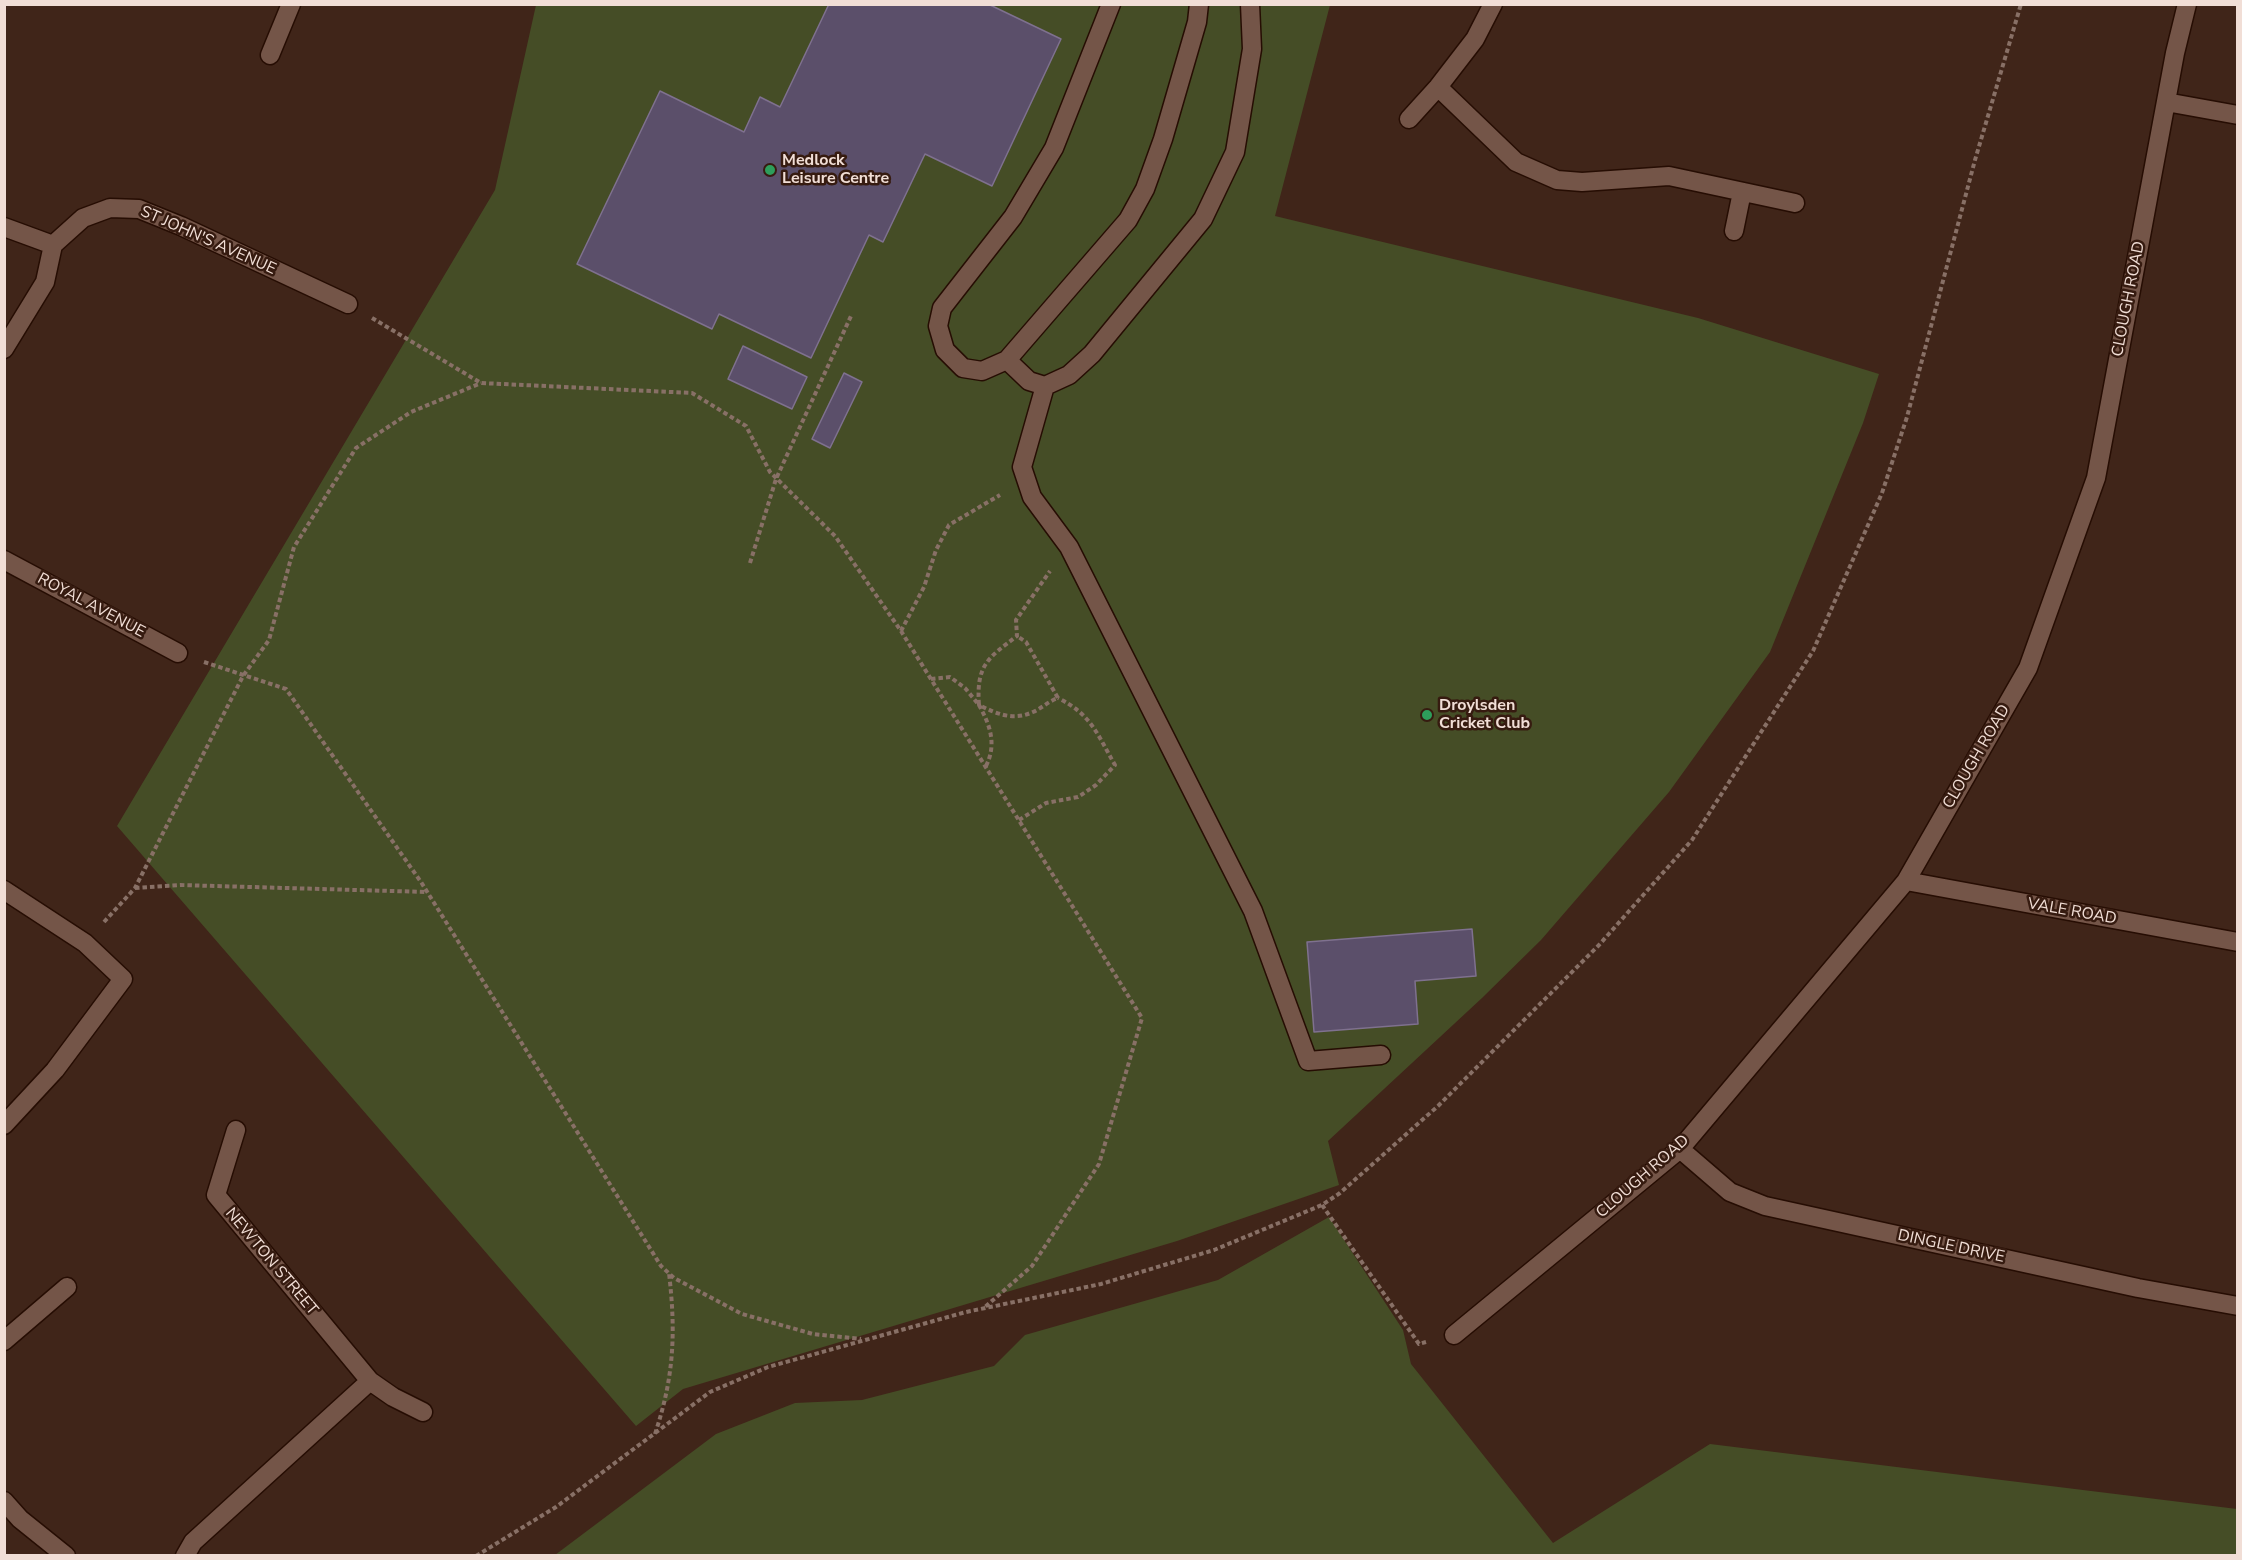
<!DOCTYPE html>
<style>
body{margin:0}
#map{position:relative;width:2242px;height:1560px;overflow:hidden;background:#402519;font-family:"Nunito Sans",sans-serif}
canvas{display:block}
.frame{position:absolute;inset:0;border:6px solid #f1ded6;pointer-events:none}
</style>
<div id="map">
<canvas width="2242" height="1560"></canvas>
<div class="frame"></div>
</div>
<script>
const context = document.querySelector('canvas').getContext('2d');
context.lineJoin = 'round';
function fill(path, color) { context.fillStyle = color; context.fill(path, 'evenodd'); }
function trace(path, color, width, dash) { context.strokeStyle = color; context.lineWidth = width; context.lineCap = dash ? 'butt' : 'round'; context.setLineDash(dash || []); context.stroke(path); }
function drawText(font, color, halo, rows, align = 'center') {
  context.font = font + ' "Nunito Sans",sans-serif'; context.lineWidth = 5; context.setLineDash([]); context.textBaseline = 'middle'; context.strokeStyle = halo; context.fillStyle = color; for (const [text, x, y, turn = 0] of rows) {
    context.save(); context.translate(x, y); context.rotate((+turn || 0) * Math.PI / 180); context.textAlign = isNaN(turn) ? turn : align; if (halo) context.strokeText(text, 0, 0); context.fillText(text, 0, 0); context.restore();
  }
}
const green = new Path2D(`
 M536 5H1330L1275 216 1698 318 1879 374 1863 423 1770 652 1669 792 1541 940 1482 998 1328 1141 1339 1185 1177 1241 683 1389 636 1426 117 826 495 190Z
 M1329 1217 1403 1330 1411 1364 1553 1543 1710 1444 2237 1509V1555H555L716 1434 795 1403 862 1400 994 1366 1025 1335 1218 1280Z`);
const building = new Path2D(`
 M829 4H988L1061 39 992 186 925 154 883 242 869 235 811 358 719 314 712 329 577 264 660 91 744 132 760 97 780 107Z
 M743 346 807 377 792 409 728 379Z
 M844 373 862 382 830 448 812 439Z
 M1472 929 1476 976 1415 981 1418 1024 1314 1032 1307 942Z`);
const path = new Path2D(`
 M372 318 481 383 692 393 746 426 770 472 835 536 901 631 1142 1018 1099 1164 1032 1266 985 1307
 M750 563 776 479 851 316
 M901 631 924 587 936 550 949 525 1000 495
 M204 662 286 689 421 882 661 1266 674 1278 742 1314 813 1334 861 1339
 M931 679 950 677 965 688 979 705C976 665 988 658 1017 636L1016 620 1050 571
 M986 766C997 744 990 725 979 705 997 714 1013 721 1033 712 1042 708 1049 701 1058 698L1026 642 1017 636
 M1019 820 1046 803 1078 797 1096 785 1115 765C1097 734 1092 715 1058 698
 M135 888 180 885 427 892
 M104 922 135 888 243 676 269 640 294 547 356 448 411 412 481 383
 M1322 1205 1419 1344 1426 1342
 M655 1434C674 1377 676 1333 669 1273
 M476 1556 556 1507 710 1392 768 1367 966 1312 1101 1284 1214 1250 1322 1205 1340 1193 1438 1106 1599 945 1692 840 1813 651 1882 493 1907 417 1975 160 2021 4`);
const lane = new Path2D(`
 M1199 4 1197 22 1163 139 1145 189 1128 220 1007 360 1029 381 1045 386 1069 375 1092 354 1203 219 1235 152 1252 49 1250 4
 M270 55 291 4
 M1007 360 982 371 963 368 945 350 938 326 942 308 1013 217 1054 148 1111 4
 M1045 386 1022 467 1032 497 1069 547 1253 911 1308 1061 1381 1055
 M4 890 85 943 123 979 55 1070 4 1125
 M4 1341 67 1287`);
const street = new Path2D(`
 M1438 87 1516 162 1557 180 1582 182 1669 176 1795 203
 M2166 102 2238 115
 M1409 119 1438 87 1475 39 1493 4
 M4 227 53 245 83 218 110 208 139 209 181 226 348 304
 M1734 231 1742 192
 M4 349 45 282 53 245
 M4 560 178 653
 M1906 881 2238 942
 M236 1130 216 1195 370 1381 393 1397 423 1412
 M1680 1149 1730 1192 1765 1206 2138 1288 2238 1306
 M1454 1335 1680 1149 1906 881 2028 668 2096 478 2175 53 2187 4
 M4 1501 20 1519 66 1556
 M185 1556 193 1542 370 1381`);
const markers = [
 [770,170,6,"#2e9e5b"],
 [1427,715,6,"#2e9e5b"]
];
const poiNames = [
 ["Medlock",782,161],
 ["Leisure Centre",782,179],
 ["Droylsden",1439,706],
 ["Cricket Club",1439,724]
];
const streetNames = [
 ["ST JOHN'S AVENUE",208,241,24],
 ["CLOUGH ROAD",2129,299,-79],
 ["ROYAL AVENUE",91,606,28],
 ["CLOUGH ROAD",1977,757,-60],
 ["VALE ROAD",2072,912,10],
 ["CLOUGH ROAD",1643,1177,-41],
 ["DINGLE DRIVE",1951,1247,12],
 ["NEWTON STREET",271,1262,50]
];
fill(green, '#454d26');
fill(building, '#5b4f6a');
trace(building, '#7f718f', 1.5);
trace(lane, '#260d03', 21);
trace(street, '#260d03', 21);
trace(path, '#887066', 4, [4.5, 3]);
trace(lane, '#745548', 18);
trace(street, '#745548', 18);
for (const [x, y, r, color] of markers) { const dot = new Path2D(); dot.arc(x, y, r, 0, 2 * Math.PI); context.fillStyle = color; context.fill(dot); trace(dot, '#361b10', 2); }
drawText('bold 16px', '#f1ded6', '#361b10', poiNames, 'left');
drawText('16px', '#f1ded6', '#361b10', streetNames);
</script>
